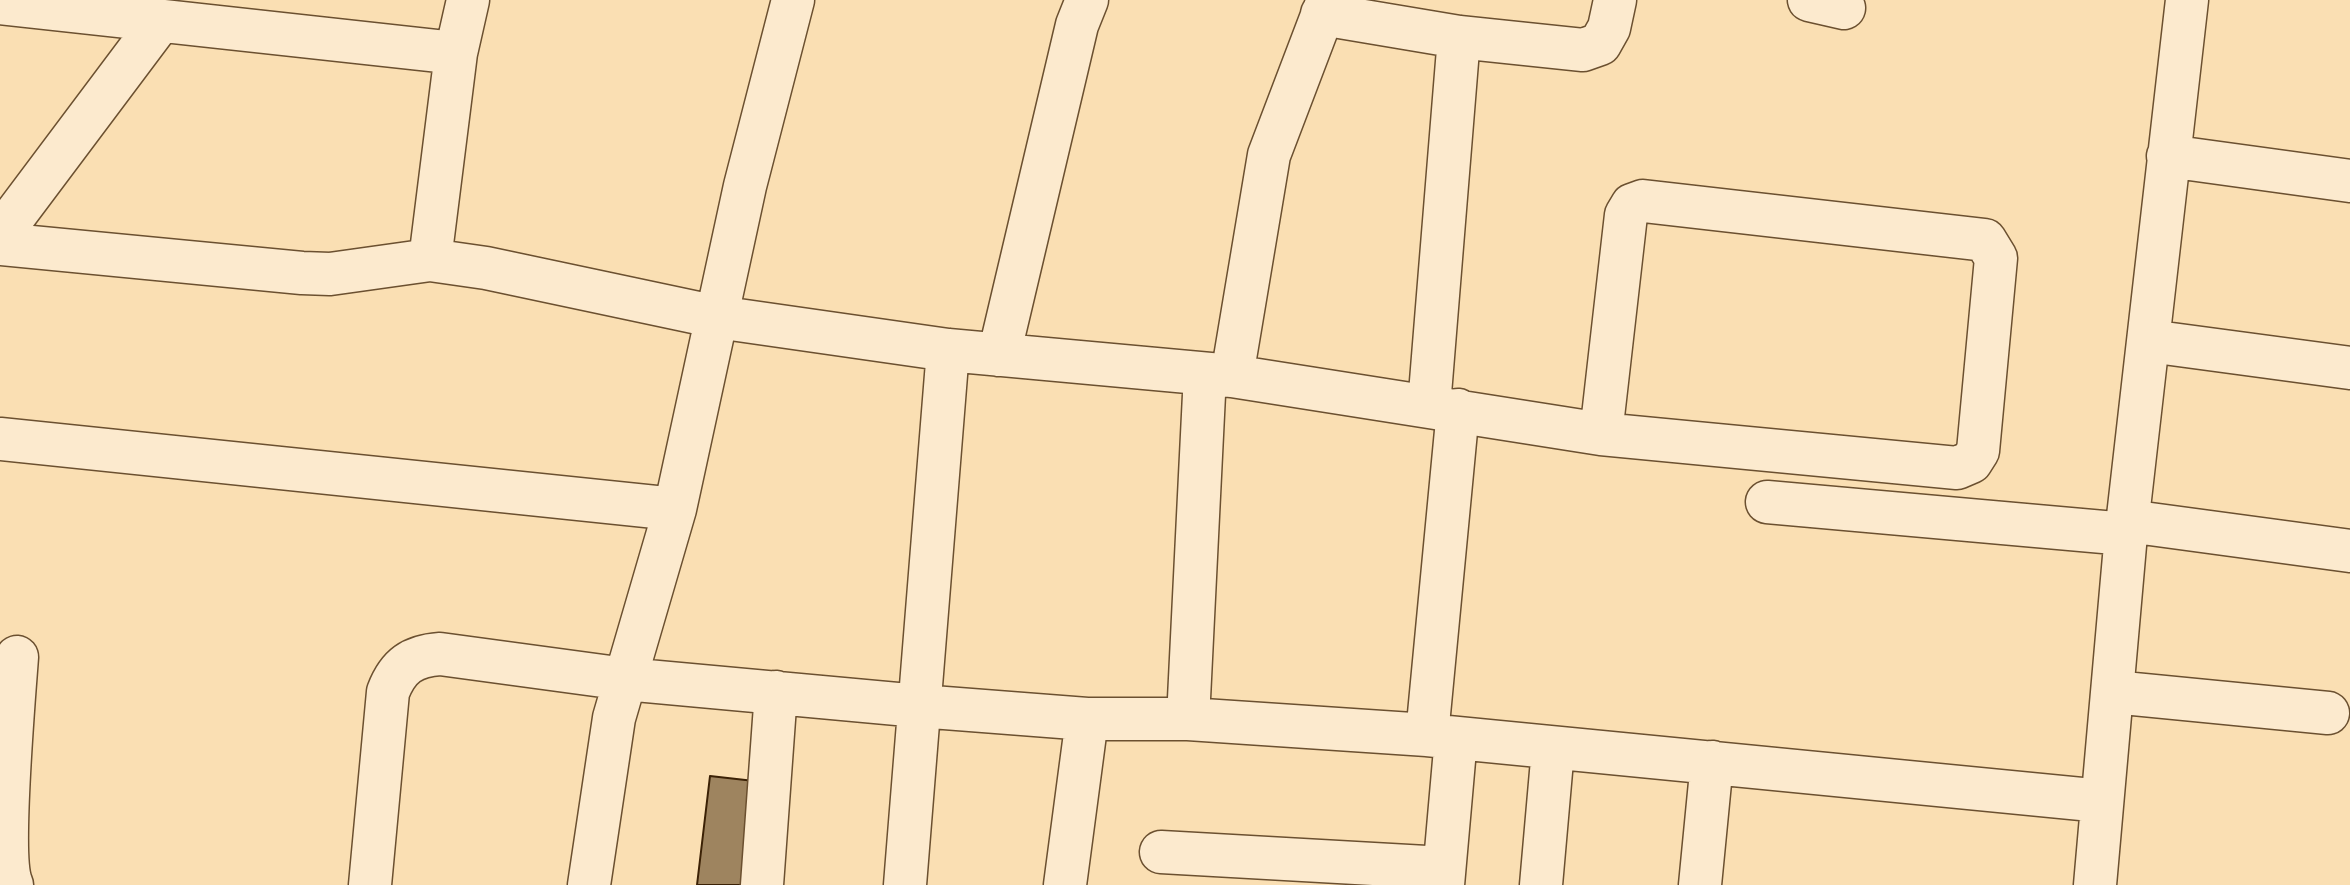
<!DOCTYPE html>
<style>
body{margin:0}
canvas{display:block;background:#fadfb3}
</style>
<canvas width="2350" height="885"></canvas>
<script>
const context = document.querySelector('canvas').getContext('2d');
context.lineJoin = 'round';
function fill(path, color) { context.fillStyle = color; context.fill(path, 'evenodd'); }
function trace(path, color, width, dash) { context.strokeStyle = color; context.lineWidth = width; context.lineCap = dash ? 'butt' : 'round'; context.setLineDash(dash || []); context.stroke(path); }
const building = new Path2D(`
 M710 776 763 782 751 885H697Z`);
const minor = new Path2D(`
 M1809 0 1844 8
 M0 3 456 53
 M1322 14 1459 37 1583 50 1600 44 1609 28 1615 0
 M2168 156 2350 181
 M0 235 159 23
 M0 244 302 273 330 274 430 260 486 268 717 317 948 350 1232 376 1601 434 1957 468 1971 462 1978 451 1996 258 1985 240 1643 201 1632 205 1626 215 1601 434
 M430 260 456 53 468 0
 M2149 341 2350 368
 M999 355 1077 25 1087 0
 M1232 376 1269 155 1328 0
 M1429 406 1459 37
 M0 439 675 509
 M1767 502 2126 534
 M2128 521 2350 551
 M2113 692 2328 713
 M1188 719 1205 374
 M1427 735 1458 410
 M1161 852 1444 868
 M12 885C0 858 14 698 17 657
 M370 885 388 692C398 666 412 656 440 654L625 679 919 706 1087 719H1188L1427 735 2102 801
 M589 885 614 718 675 509 745 186 793 0
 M762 885 776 692
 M905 885 948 350
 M1065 885 1087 719
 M1443 885 1456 738
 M1541 885 1553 749
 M1700 885 1712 762
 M2095 885 2126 534 2187 0`);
fill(building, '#9e845f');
trace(building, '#3b2105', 2);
trace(minor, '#6b5030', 45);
trace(minor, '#fceace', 42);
</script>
